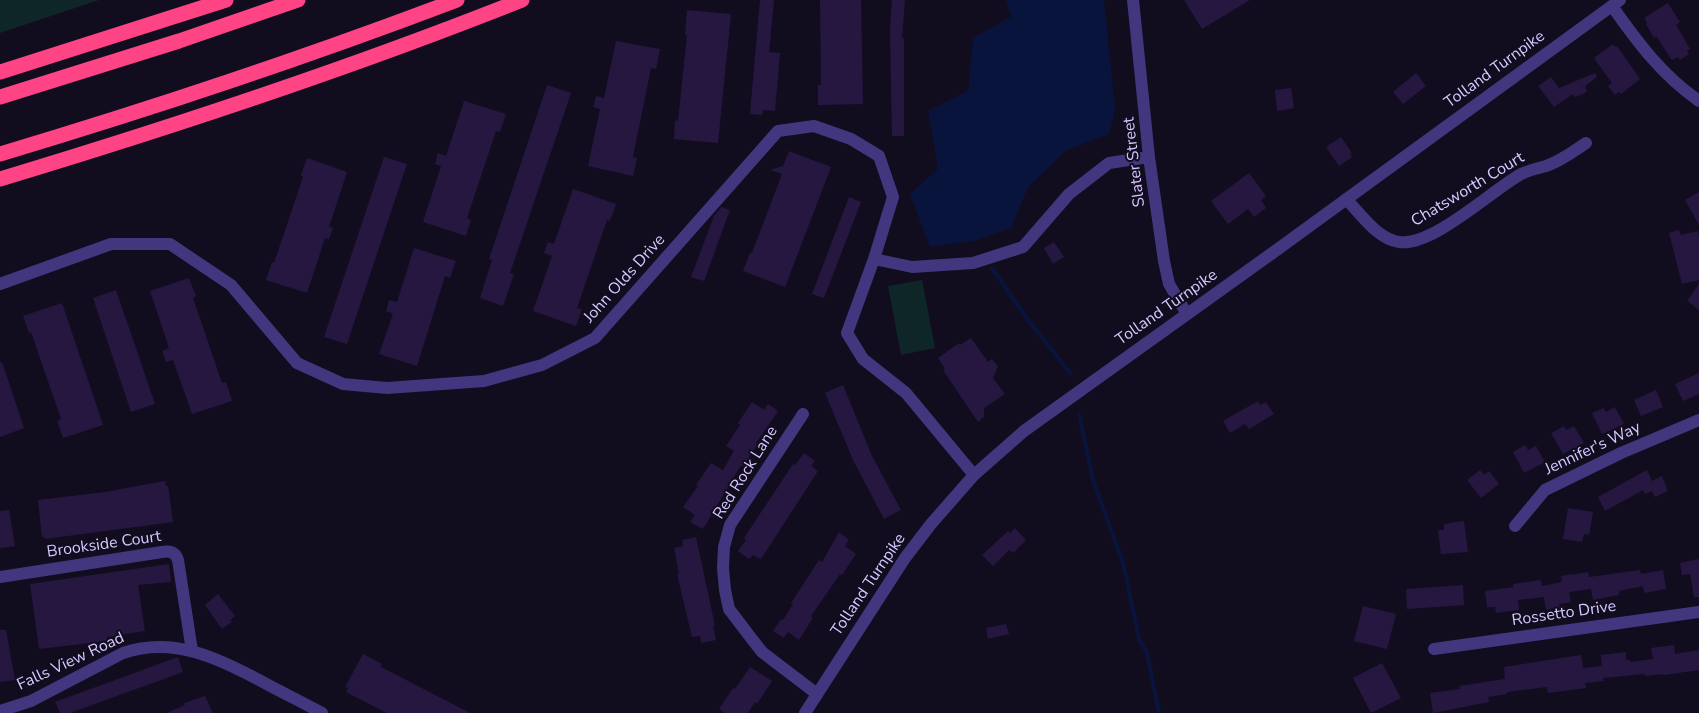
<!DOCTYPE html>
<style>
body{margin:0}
canvas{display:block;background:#120c1f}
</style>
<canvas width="1699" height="713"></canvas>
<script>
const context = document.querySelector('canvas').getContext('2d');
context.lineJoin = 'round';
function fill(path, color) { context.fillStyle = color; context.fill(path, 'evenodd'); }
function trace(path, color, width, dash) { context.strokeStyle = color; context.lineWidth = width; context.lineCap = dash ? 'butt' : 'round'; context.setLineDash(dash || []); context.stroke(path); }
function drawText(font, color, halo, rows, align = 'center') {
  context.font = font + ' "Nunito Sans",sans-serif'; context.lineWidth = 4; context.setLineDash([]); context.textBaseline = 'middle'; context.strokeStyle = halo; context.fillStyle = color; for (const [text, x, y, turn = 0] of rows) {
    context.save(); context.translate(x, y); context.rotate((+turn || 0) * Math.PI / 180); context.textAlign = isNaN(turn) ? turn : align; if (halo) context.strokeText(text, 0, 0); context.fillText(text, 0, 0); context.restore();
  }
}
const green = new Path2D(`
 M0 0H99L0 33Z
 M922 280 935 348 901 355 888 286Z`);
const water = new Path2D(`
 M1006 0H1104L1115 110 1109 134 1067 150 1028 187 1011 228 974 241 930 247 910 194 938 169 928 111 968 91 973 38 1011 17Z`);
const stream = new Path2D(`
 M992 268 1025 316 1071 374
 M1079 414 1093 480 1123 563 1139 639 1147 653 1159 713`);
const building = new Path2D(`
 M760 0H774L769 52 780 53 775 111 763 110 762 115 750 114Z
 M820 0H861L863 104 818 105V85H821Z
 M892 0H905L902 38H904V136H892L890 30Z
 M1184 0H1250L1202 29Z
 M1668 3 1680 22 1676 25 1690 49 1687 51 1689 54 1680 60 1678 57 1672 60 1656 36 1654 38 1646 24 1647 23 1644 18Z
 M687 10 731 14 718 143 674 139 675 120 678 121 687 35H685Z
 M616 41 660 49 656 69 651 68 633 157 637 158 633 176 588 166 600 109 593 107 596 96 604 98Z
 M1613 44 1615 47 1617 46 1640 79 1621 94 1619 92 1615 95 1608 86 1612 83 1594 58Z
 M1416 73 1426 86 1403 104 1393 92Z
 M1595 73 1597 77 1585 86 1587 92 1575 97 1573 94 1554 107 1538 86 1551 77 1559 88Z
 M547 85 571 93 510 273 514 274 503 306 480 298 492 260 489 259Z
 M1291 88 1294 108 1277 111 1275 90Z
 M464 101 506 114 500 132 496 131 467 218 471 220 466 236 423 222 441 166 435 164 438 153 446 156Z
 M1341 137 1352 153 1350 154 1352 157 1339 166 1326 147Z
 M789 151 831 167 785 287 743 271 750 253H752L782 174 770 170 783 166Z
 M384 157 407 164 347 344 324 337Z
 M307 158 347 172 329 227 333 228 329 239 325 238 307 293 266 280 272 262 274 263 303 177 301 175Z
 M1249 173 1266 196 1261 200 1266 208 1254 217 1248 209 1228 224 1211 201Z
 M573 189 616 204 610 221 607 220 577 308 582 309 576 326 533 311 552 256 544 253 548 242 554 244Z
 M1699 192V225L1685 200Z
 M849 197 861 202 824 298 812 294Z
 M721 207 730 210 704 281 691 277 714 216Z
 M1679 230 1681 235 1698 231 1699 237V280L1682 284 1669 233Z
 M1054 242 1064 257 1053 264 1044 248Z
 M414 248 456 261 450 278 445 276 417 366 379 354 393 314 386 311 389 300 397 302Z
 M189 278 196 296 193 298 222 383 226 382 232 401 192 414 173 360 166 362 162 351 169 348 150 291Z
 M1699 284V310L1687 301Z
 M116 290 155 404 131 412 93 298Z
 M62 303 103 425 63 438 57 421 61 419 31 332 29 333 23 316Z
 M971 338 988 362 992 359 998 366 993 378 1005 394 984 408V417L978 422 943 370 945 369 938 358 959 343 960 345Z
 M0 362H2L24 428 0 437Z
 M1699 373V394L1683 401 1675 384Z
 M843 385 872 456 901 510 884 519 853 460 825 393Z
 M1656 390 1663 407 1641 416 1634 400Z
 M1258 401 1260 405 1266 402 1274 414 1249 429 1245 424 1230 433 1223 421Z
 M752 402 764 410 768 404 778 411 756 443 758 444 743 466 741 465 703 529 690 522 695 515 683 507 698 486 696 485 711 463 723 470 734 451 726 446 740 425 738 423Z
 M1615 407 1624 424 1602 434 1592 413 1604 408 1606 412Z
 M1564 426 1566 430 1574 426 1584 443 1563 454 1551 433Z
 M1525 445 1528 450 1536 446 1545 462 1524 473 1513 452Z
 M804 453 815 461 811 466 818 471 761 559 753 555 749 559 738 551 746 540 744 538 793 464 795 465Z
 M1480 470 1484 475 1489 471 1499 484 1481 498 1467 480Z
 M1647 470 1652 481 1662 476 1668 491 1655 497 1652 491 1645 494 1643 490 1605 511 1598 497Z
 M165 481 166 486H168L173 522 45 539 44 537H42L38 500 105 492Z
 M1568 508 1593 512 1589 535 1584 534 1582 542 1563 539Z
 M9 510 15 546 0 548V511Z
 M1464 521 1468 552 1441 554 1438 530H1444V524Z
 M1015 528 1026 540 1013 553 1009 550 993 566 982 555 1008 531 1010 533Z
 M839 532 849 540 845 546 856 554 842 575 840 574 811 616 813 618 799 640 788 632 784 638 773 631 781 619 783 620 793 604 791 603 819 560 822 562Z
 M696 537 715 626H713L716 640 701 643 700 636 692 637 677 574H679L674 548 683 546 682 540Z
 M1699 559V597H1694L1690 574 1682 575 1680 563Z
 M169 564 171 582 138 585 145 631 107 637V641L39 649 30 584Z
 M1640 570 1641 574 1663 570 1666 589 1644 593 1643 586 1619 591V595L1593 600 1591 589 1569 592 1571 602 1559 604 1560 607 1546 610 1544 597 1518 600 1519 610 1496 613 1495 607H1487L1485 591 1514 587 1513 584 1541 580 1542 586 1562 582 1561 576 1571 574V575L1588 572 1589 577Z
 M1463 585 1464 605 1407 609 1406 589Z
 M218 594 235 616 230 620 232 622 222 629 205 605Z
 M1363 606 1396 614 1387 649 1354 641Z
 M1006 624 1009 634 988 639 986 628Z
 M0 630H6L15 680 0 682Z
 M1674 645 1675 654 1699 650V670L1664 675 1663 674 1645 676V674L1603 678 1604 681 1585 683 1586 688 1548 693 1547 687 1507 692V694L1488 697 1489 702 1433 713 1430 693 1460 689 1459 686 1505 679 1504 667 1581 655 1583 668 1602 666 1601 655 1626 652V660H1630V662L1653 659 1651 648Z
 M363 654 382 664 381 667 470 713H387L346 692 348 688 345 687Z
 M178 657 183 672 70 713H60L55 702Z
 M1382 663 1401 698 1371 713 1353 678Z
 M750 667 772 681 757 704 755 702 748 713H725L719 709 733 688 735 689Z
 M205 696 213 713H167L185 705 184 703Z`);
const minor = new Path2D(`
 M1133 0 1149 157 1164 261 1169 284 1187 314
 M1612 6C1638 43 1662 75 1699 101
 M1346 199C1361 214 1377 239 1399 242 1432 247 1491 191 1521 174 1530 170 1538 168 1546 166 1561 161 1574 151 1586 143
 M874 259 912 267 973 263 1023 247 1069 194 1109 163 1149 157
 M0 284 111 244H170L231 285 297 363 343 384 387 388 484 381 542 365 595 338 778 131 814 126 851 139 879 156 893 197 874 259 847 333 863 359 906 393 974 475
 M803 414 730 525 724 547 723 568 725 590 729 609 748 634 762 652 817 694
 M1515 526 1545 490 1621 453 1699 420
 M0 577 162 552C169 551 175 551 178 560L192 651
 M1434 649 1699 612
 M0 711 31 701 123 653C173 636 218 658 261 681 281 692 302 702 322 713
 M805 713 905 558 931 524 974 475 1024 431 1278 249 1620 0`);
const highway = new Path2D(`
 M0 72 226 0
 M0 97 179 41 298 0
 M0 154C154 108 307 57 457 0
 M0 179C176 126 351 68 522 0`);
const streetNames = [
 ["Tolland Turnpike",1495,70,-36],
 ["Slater Street",1135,162,-97],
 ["Chatsworth Court",1468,190,-31],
 ["John Olds Drive",625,279,-48],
 ["Tolland Turnpike",1167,308,-35],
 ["Jennifer's Way",1593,449,-25],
 ["Red Rock Lane",746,473,-58],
 ["Brookside Court",104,545,-8],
 ["Tolland Turnpike",869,585,-56],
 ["Rossetto Drive",1564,614,-8],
 ["Falls View Road",71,662,-25]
];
fill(green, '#0f2629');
fill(water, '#08143c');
trace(stream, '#08143c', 4);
fill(building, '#251740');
trace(minor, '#42367f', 12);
trace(highway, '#ff4485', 15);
drawText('16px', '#d7c9ff', '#120c1f', streetNames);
</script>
